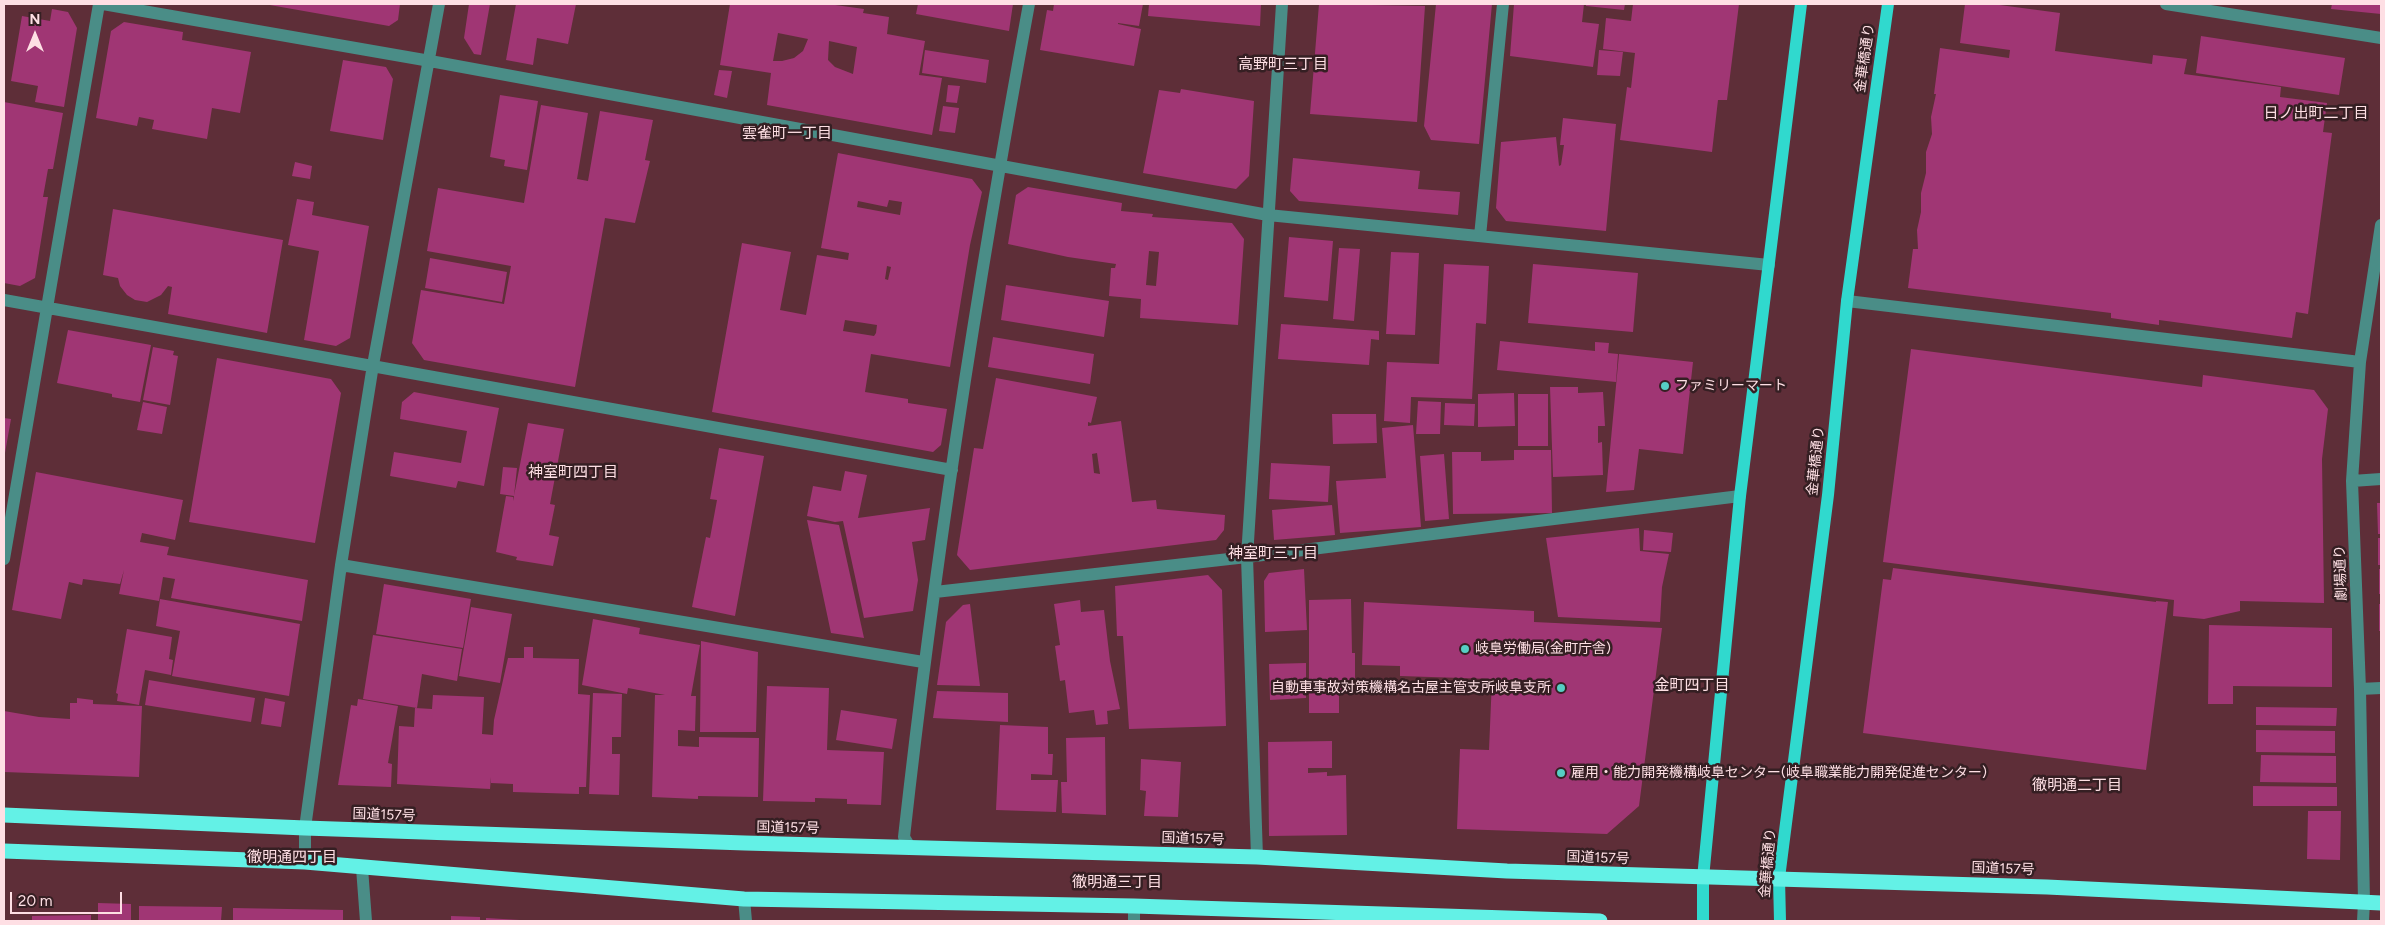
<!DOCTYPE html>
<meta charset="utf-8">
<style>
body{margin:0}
#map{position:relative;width:2385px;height:925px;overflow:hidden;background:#5e2e38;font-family:Figtree,sans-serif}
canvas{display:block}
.frame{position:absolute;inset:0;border:5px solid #fedfe4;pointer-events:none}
.north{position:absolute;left:10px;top:10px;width:50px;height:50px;-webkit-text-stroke:4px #351f23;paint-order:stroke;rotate:0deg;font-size:14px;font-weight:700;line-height:20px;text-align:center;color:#fedfe4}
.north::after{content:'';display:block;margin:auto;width:18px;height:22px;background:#fedfe4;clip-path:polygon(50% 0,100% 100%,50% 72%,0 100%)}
.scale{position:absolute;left:10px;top:892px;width:112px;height:22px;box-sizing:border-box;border:2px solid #fedfe4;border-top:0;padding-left:6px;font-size:15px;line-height:18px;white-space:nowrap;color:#fedfe4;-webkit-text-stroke:4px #351f23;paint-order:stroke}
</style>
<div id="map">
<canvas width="2385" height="925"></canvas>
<div class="frame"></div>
<div class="north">N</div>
<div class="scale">20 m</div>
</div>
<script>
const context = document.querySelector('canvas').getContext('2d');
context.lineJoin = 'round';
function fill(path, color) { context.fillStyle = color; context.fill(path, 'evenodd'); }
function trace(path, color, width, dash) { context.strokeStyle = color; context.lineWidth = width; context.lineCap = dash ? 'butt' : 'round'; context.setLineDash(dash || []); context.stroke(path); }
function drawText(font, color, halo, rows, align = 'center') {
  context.font = font + ' Figtree,"Noto Sans JP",sans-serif'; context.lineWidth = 5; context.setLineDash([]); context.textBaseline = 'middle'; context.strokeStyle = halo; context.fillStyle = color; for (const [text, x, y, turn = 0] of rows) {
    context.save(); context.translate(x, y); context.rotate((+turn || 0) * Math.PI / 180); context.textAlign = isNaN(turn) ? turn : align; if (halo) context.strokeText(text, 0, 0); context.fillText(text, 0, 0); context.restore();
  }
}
const building = new Path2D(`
 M264 4H400L398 20 389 26Z
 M469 4H490L481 55 474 54 464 38Z
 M516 4H576L568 44 537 38 533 65 506 60Z
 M730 4H828L864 9 863 13 889 17 887 34 925 41 919 75 942 78 932 135 767 105 771 73 720 65ZM778 33 808 39 803 51 794 58 782 61H773ZM829 41 857 47 853 74 835 67 828 60Z
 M918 4H1013L1009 31 916 14Z
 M1054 4H1143L1139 26 1118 23V24L1141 29 1134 66 1040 50 1047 10 1053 11Z
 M1149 4H1261L1260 26 1148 16Z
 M1319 4 1425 6 1417 122 1310 114Z
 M1436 4H1492L1479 144 1431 140 1424 126Z
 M1514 4H1584L1582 22 1599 24 1593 67 1510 56Z
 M1586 4H1625L1624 10 1586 6Z
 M1633 4H1739L1727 100H1718L1712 152 1620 140 1627 87 1631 88 1635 53 1603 49 1606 18 1631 21Z
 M1965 4H1992L2060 13 2055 51 2152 64 2153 55 2187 59 2184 74 2281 87 2280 97 2327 103 2323 132 2332 133 2308 314 2296 312 2292 338 2159 320V325L2111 318V313L1908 288 1913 249H1918L1917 230 1921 212V193L1926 173V152L1932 134 1931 117 1936 94H1934L1940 48 2009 58 2010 50 1960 43Z
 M2332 4H2381V14L2331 9Z
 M52 9 68 12 77 28 64 107 35 102 38 86 11 81 22 16 50 21Z
 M124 22 183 32 182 40 251 52 240 113 212 108 207 139 152 129 154 120 139 117 137 126 96 118 111 31Z
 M2201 36 2345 58 2339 95 2196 73Z
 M925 50 989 60 986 83 922 73Z
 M1599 50 1623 52 1620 76 1597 75Z
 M343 60 386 67 393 79 383 140 330 131Z
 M719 70 732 71 727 98 714 95Z
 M948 85 960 86 957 103 946 102Z
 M1181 89 1254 101 1249 176 1236 189 1143 173 1159 90 1180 93Z
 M500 95 538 101 527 170 504 166 505 160 490 157Z
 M4 102 63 113 53 169H48L43 197H48L35 278 20 286 4 283Z
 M541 105 588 113 577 179 588 181 600 111 653 120 645 160 650 161 635 223 605 218 575 387 424 360 412 343 421 290 504 304 511 266 427 251 438 188 524 203Z
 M943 106 959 108 955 133 939 131Z
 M1563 118 1616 124 1606 231 1506 221 1496 208 1501 142 1556 137 1559 166 1561 165 1564 145H1560Z
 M838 153 972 179 982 192 970 245 950 367 871 354 865 392 908 399V403L947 409 941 445 933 452 712 412 742 243 791 252 780 310 806 315 817 255 848 260 849 253 821 248ZM889 200 902 202 900 215 857 207 858 201 887 207ZM887 266 891 267 888 280 885 279ZM845 320 877 325 876 333 874 336 843 331Z
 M1293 158 1420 171 1418 189 1460 192 1458 215 1299 201 1290 191Z
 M295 162 312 166 310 179 292 176Z
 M1028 187 1122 203 1121 211 1153 214 1152 217 1232 223 1244 239 1238 325 1140 318 1141 299 1109 296 1111 268H1115L1116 264 1068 257 1008 244 1016 195ZM1149 251 1159 252 1156 286 1146 285Z
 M297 199 314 202 312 215 369 226 350 338 336 346 304 340 319 251 288 245Z
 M113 209 283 240 267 333 168 314 172 287 168 286 161 295 147 302 135 300 127 295 120 286 118 278 103 275Z
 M1289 237 1333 241 1328 301 1284 297Z
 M1339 248 1360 249 1354 321 1333 319Z
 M1391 252 1419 253 1415 335 1386 334Z
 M430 258 507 272 502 302 425 288Z
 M1444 264 1489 266 1486 324 1476 323 1472 399 1411 397 1410 423 1384 421 1387 362 1439 364Z
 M1533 264 1638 273 1633 332 1528 323Z
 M1006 285 1109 301 1104 337 1001 320Z
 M1281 324 1379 331V340L1371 339 1369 365 1278 359Z
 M68 330 151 345 140 402 112 397V394L57 383Z
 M993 337 1094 354 1090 384 988 367Z
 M1500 341 1595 351V342L1609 343 1608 353 1618 354 1616 382 1497 370Z
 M153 347 174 351 173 355 178 356 170 405 143 400Z
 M1911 349 2202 387 2203 375 2314 390 2328 409 2322 459 2324 603 2240 601V611L2204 619 2173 616 2174 600 1883 562Z
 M1619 354 1693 362 1683 454 1639 449 1634 490 1606 492Z
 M217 358 331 379 341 393 315 543 189 522Z
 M996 378 1097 397 1091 423 1088 422V426L1121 421 1132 502 1156 500 1157 509 1225 515 1224 530 1216 540 970 570 957 555 974 448 983 449ZM1097 453 1100 474 1094 473 1092 454Z
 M1550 387H1578V393L1603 392 1605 426H1598V443L1602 442 1603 475 1553 477Z
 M414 392 499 408 484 486 458 481 456 488 390 476 394 452 461 463 467 431 400 419 402 402Z
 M1514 393 1515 426 1478 427V394Z
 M1518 394H1548V446H1518Z
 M1418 401 1441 402 1440 434H1416Z
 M143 402 167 407 162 434 137 430Z
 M1445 403 1475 404 1474 426 1444 425Z
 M1332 414H1376L1377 443 1333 444Z
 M4 418 11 419 5 453H4Z
 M528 423 564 429 550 504 555 505 549 535 559 537 553 566 516 560 517 557 496 552 506 496 513 497V501Z
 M1413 425 1421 527 1340 533 1336 481 1386 478 1382 428Z
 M719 448 764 456 735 616 692 607 706 537 710 538 717 500 710 499Z
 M1514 450H1551L1552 513 1453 514 1452 452H1481V461L1514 460Z
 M1444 454 1449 519 1425 521 1420 456Z
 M1271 463 1330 466 1328 502 1269 499Z
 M503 467 517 468 514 496 500 494Z
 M845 471 867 475 858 518 930 508 925 540 912 542 918 580 913 611 864 618 843 521 835 522 807 516 813 486 841 491Z
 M36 472 183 500 175 540 142 533 140 542 169 547 167 555 308 580 302 621 171 598 175 579 163 577 159 601 119 594 124 570 120 584 83 579 82 585 69 582 61 619 12 610Z
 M2377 503H2381V534H2378Z
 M1332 505 1335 535 1274 540 1272 510Z
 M807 520 839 525 864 638 831 633Z
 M1639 528 1640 551 1669 554 1662 587 1660 622 1558 617 1546 538Z
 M1644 530 1673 533 1671 552 1643 550Z
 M2378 538H2381V565H2378Z
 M1893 568 2156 602V601L2168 602 2146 770 1863 733 1883 579 1891 580Z
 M1304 569 1307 630 1265 632 1264 581 1269 573Z
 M2379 569H2381V594H2379Z
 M1208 575 1222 590 1226 726 1129 729 1123 636H1117L1115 586Z
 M384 584 471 599 463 648 376 634Z
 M160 599 300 624 289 696 172 676 180 631 156 626Z
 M1351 599 1352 653H1355V690H1339V713H1309V600Z
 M1080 600 1081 612 1104 610 1110 661 1120 709 1107 711 1108 724 1096 725 1094 710 1069 713 1065 680 1060 681 1055 646 1060 645 1054 604Z
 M1364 602 1534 611V622L1662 628 1639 806 1607 834 1457 829 1460 749 1489 750 1492 679 1400 676V666L1362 665Z
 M970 604 980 686 937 685 946 622 963 605Z
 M2379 604H2381V631H2379Z
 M471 607 512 614 500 683 459 676Z
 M593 619 640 628 639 634 700 645 691 696H696L695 731 678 730V746L699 747V737L759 738 758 797 698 796V799L652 797 655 695H665L628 688 627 694 582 685Z
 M2209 625 2332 628V687L2233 686V704H2208Z
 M127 629 172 637 169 659 173 660 171 675 145 670 139 705 117 701 118 694 116 693Z
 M373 635 462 649 457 681 422 674 417 708 363 699Z
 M701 641 758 652 756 732H700Z
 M524 647H533V658L579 659 578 694 590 695 586 787H579V794L513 792V784L491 783V777L490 789 397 784 399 726 414 727 415 708 432 709 433 695 484 697 482 734 493 735 494 720 508 658H524Z
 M1306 663V698L1270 700 1269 664Z
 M149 680 255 698 251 722 145 705Z
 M767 686 829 688 827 750 884 752 881 805 847 804V799L815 798V802L763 801Z
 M937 691 1008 693V722L933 718Z
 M593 693 622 694 621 737H612V754H620L619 795 589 794Z
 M77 698 93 700V704L142 706 139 777 4 772V711L39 717 70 719V703H77Z
 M265 698 285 702 281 727 261 724Z
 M358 699 398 706 388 763 392 764 391 787 338 785 351 705 357 706Z
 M2256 707 2337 708 2336 726 2256 725Z
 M841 710 897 719 892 749 836 740Z
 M1000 725 1048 727V754H1053L1052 775 1031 774V780H1058L1056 812 996 810Z
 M2256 730 2335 731V753L2256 752Z
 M1105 737 1106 815 1062 813 1061 782H1067L1066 738Z
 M1332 741V768H1308V773L1327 772V776L1346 775 1347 835 1269 836 1268 742Z
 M2261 755 2336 756V783L2260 782Z
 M1141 759 1181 762 1178 817 1144 816 1146 791 1140 790Z
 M2253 786 2337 787V806H2253Z
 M2308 811H2341L2340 860 2307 859Z
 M98 903 131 904V921H98Z
 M139 906 222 907 221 921H139Z
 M233 908 343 910V921H233Z
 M91 915V921H32V916Z
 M451 916 480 917V921H451Z
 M486 918 520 920V921H486Z`);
const minor = new Path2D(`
 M103 4 430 61 1268 215 1769 265
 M2166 4 2381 38
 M1480 236 1503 4
 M4 300 952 470
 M1847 301 2360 362
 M2352 481 2381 479
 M4 559 99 4
 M341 565 923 662
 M935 592 1247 557 1740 496
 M2360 689 2381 688
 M910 847 904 837C935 558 978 280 1029 4
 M1257 857 1247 557 1282 4
 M305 862V828L341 565 373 365 439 4
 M362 868 366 921
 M744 899 746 921
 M1134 921V906
 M2363 921 2364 902 2360 689 2352 481 2360 362 2381 225`);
const major = new Path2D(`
 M1703 921V878L1740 496 1801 4
 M1780 921 1779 878 1828 495 1847 301 1888 4`);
const highway = new Path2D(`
 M4 815 305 828 745 843 1257 857 1507 871 2047 887 2381 903
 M4 851 305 862 744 899 1134 906 1600 921`);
const markers = [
 [1665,386,5,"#56cec4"],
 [1465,649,5,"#56cec4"],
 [1561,688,5,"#56cec4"],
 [1561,773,5,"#56cec4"]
];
const streetNames = [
 ["金華橋通り",1865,58,-82],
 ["金華橋通り",1816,461,-84],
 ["劇場通り",2341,573,-92],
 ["国道157号",384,815,2],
 ["国道157号",788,828,1],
 ["国道157号",1193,839,2],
 ["国道157号",1598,858,2],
 ["金華橋通り",1768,863,-85],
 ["国道157号",2003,869,2]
];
const poiNames = [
 ["ファミリーマート",1675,386],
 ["岐阜労働局(金町庁舎)",1475,649],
 ["自動車事故対策機構名古屋主管支所岐阜支所",1551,688,"right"],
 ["雇用・能力開発機構岐阜センター(岐阜職業能力開発促進センター)",1571,773]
];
const neighbourhoodNames = [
 ["高野町三丁目",1283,65],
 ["日ノ出町二丁目",2316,114],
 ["雲雀町一丁目",787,134],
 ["神室町四丁目",573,473],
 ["神室町三丁目",1273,554],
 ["金町四丁目",1692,686],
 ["徹明通二丁目",2077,786],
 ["徹明通四丁目",292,858],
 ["徹明通三丁目",1117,883]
];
fill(building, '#a03674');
trace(minor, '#4a8d87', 12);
trace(major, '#30d9ce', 12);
trace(highway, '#63f1e6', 15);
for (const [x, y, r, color] of markers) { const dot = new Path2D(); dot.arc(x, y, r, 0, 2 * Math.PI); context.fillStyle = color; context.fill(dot); trace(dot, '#351f23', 2); }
drawText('14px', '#fedfe4', '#351f23', streetNames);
drawText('14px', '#fedfe4', '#351f23', poiNames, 'left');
drawText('15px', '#fedfe4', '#351f23', neighbourhoodNames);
</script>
